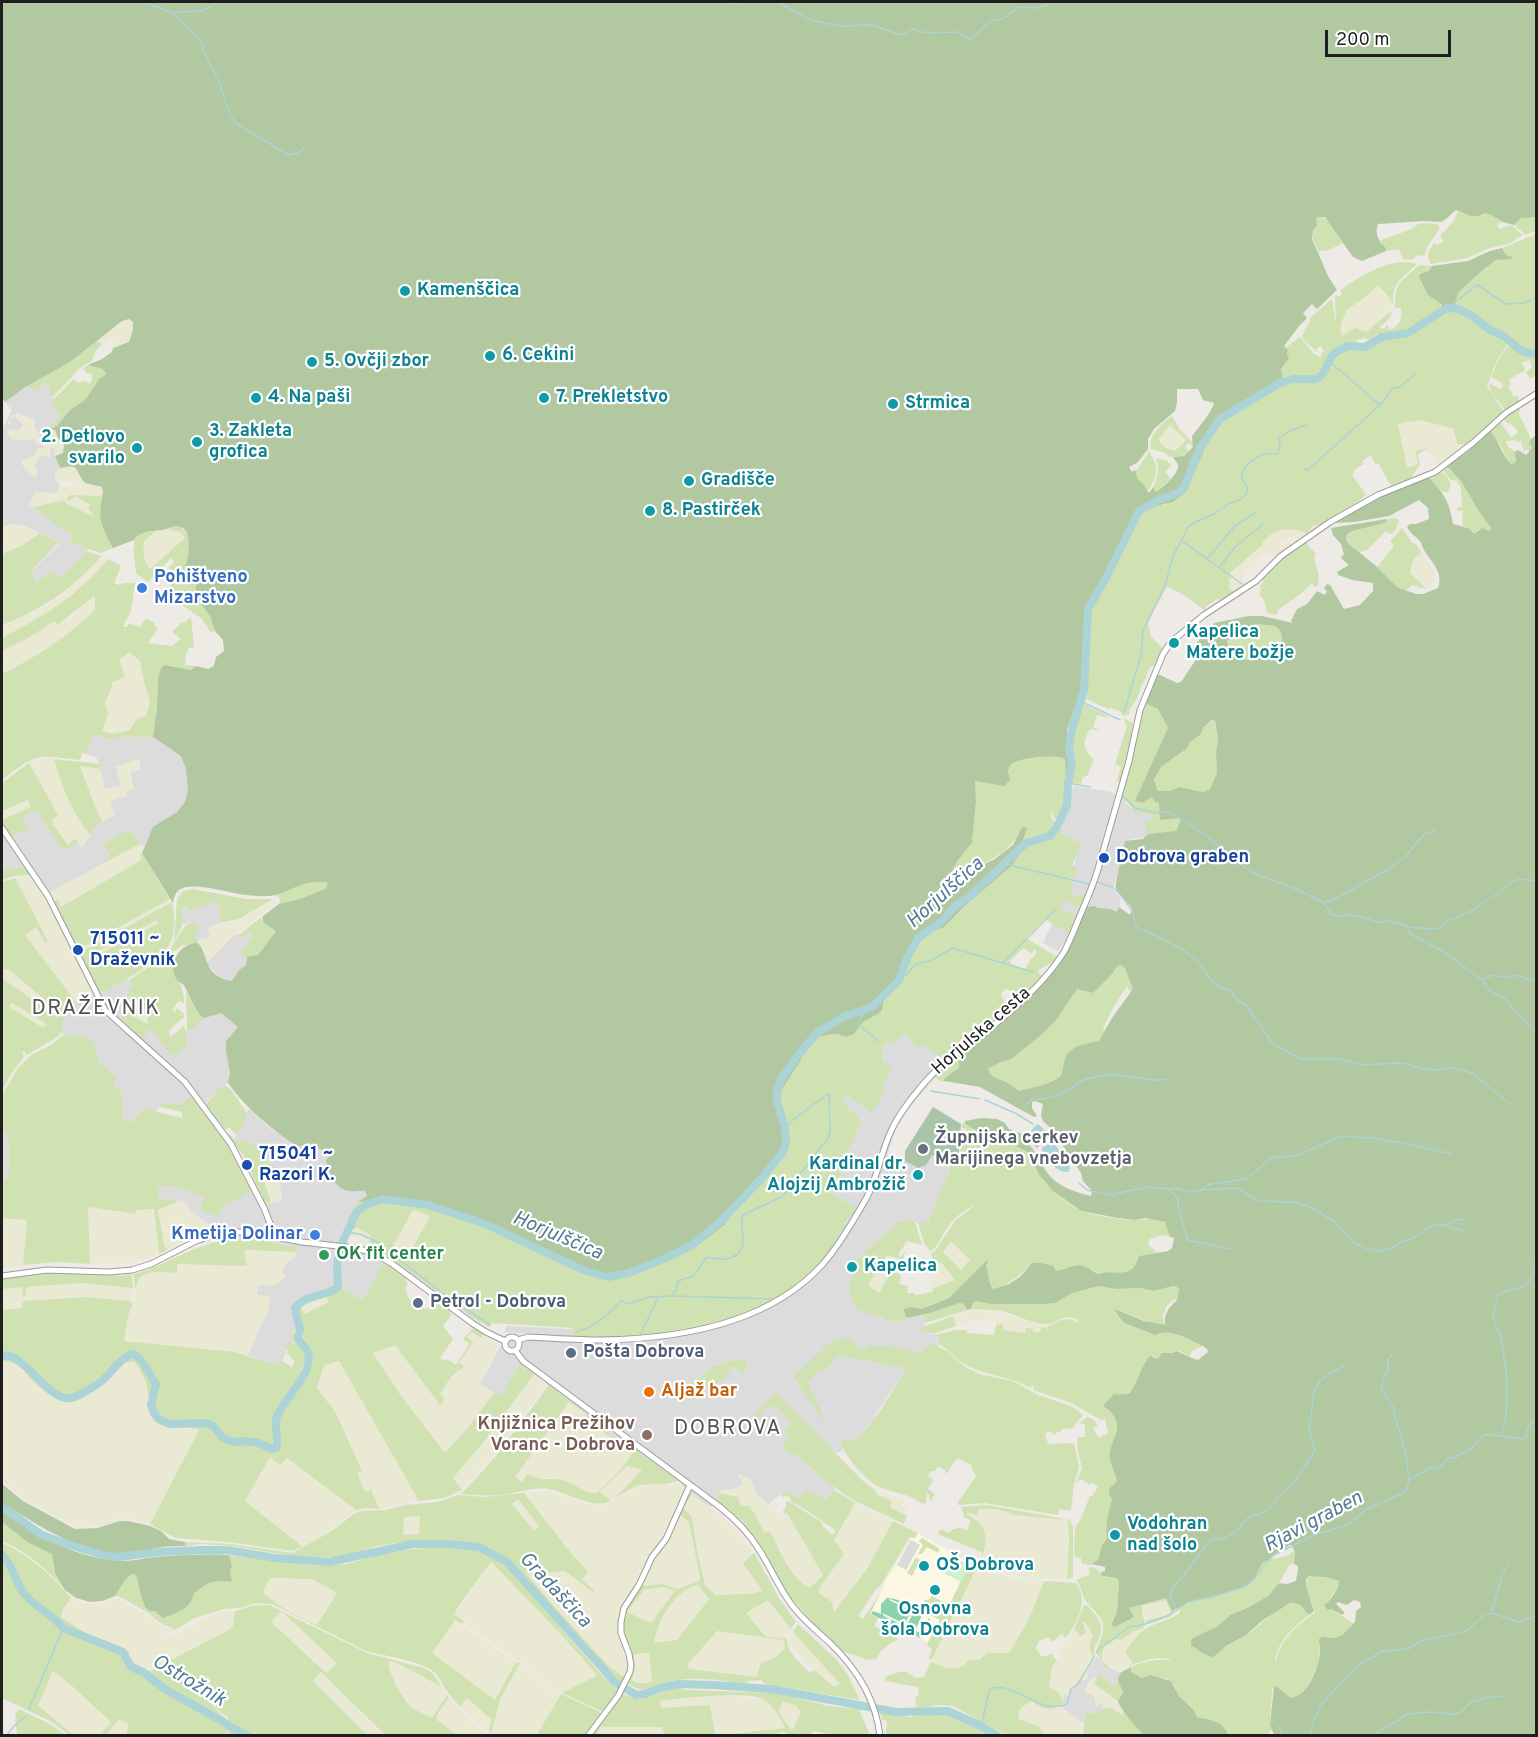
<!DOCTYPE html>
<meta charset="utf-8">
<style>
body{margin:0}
#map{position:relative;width:1538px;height:1737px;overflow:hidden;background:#eeeae6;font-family:Overpass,sans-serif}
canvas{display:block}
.frame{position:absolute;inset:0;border:3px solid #1f1f1f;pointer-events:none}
.scale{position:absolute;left:1325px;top:30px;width:126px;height:27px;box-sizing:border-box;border:3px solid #1f1f1f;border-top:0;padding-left:8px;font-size:18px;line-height:21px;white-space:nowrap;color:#1f1f1f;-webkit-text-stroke:4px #fff;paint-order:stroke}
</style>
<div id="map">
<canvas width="1538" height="1737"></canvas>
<div class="frame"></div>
<div class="scale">200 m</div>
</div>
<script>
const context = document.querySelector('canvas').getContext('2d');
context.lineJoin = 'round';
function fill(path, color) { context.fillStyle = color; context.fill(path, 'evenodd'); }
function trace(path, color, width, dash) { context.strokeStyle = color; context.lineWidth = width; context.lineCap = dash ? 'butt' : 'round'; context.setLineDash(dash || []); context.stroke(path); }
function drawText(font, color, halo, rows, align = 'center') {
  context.font = font + ' Overpass,sans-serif'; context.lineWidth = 4.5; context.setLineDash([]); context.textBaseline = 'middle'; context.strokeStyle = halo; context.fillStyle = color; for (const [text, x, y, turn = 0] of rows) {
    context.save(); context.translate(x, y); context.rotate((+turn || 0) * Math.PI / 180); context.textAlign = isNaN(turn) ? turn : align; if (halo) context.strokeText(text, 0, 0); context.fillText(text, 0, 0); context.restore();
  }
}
const residential = new Path2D(`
 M45 383 52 390 51 396 54 399 52 401 61 417 55 430 34 439 35 443 43 444 44 448H56L55 456 60 468 55 473 56 481 59 482V490L57 493 53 494 40 492 29 504 53 522 72 534 70 543 88 549 75 565 60 578 53 571 36 583 31 572 59 544 56 540 24 526 15 524 2 527V430L12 410 5 402 28 386 36 392Z
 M93 734 113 740 117 737H153L181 756 186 769 188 782V790L185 802 177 812 162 822 148 837 145 846 140 844 129 829 103 846 110 857 98 866 45 896 25 866 2 870V821L5 830 13 836 27 829 22 817 37 810 63 850 78 842 82 847 97 825 114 815 109 801 126 796V792L130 771 140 769 116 766 121 786 105 789 97 758 86 754Z
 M1073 786 1112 792 1130 807 1153 816 1149 837 1130 839 1112 889 1121 898 1118 913 1093 907 1058 951 1043 943 1072 879 1078 848 1060 834Z
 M216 901 221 912V922L209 927 210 936 208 938 197 940 195 937 197 931 190 922 185 925 183 923 180 907 187 906 189 912Z
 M250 932 253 937 238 954 247 957 246 965 239 970 232 981 221 979 207 963 233 935 239 933V935Z
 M127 978 134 985 126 992 131 998 128 1002 130 1006 120 1020 142 1039 150 1029 158 1035 169 1053 187 1046 184 1032 187 1029H192L204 1018 212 1014 221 1013 238 1027 226 1041V1052L230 1073 228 1083 218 1089 202 1108 161 1104 157 1112 147 1108 136 1116 133 1123 127 1122 123 1117 121 1089 114 1088V1074L107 1070 99 1062 95 1046 61 1033 63 1017 68 1007 76 1002 103 992Z
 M904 1031 918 1049 923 1043 932 1050 947 1064 909 1108 895 1131 887 1157 905 1161 918 1168 932 1155 948 1165 949 1175 938 1196 928 1224 915 1222 912 1220H902L893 1228 872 1247 855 1261 849 1291 876 1315 905 1318 923 1315 925 1326 920 1328 929 1334 935 1333V1337L939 1338 938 1347 930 1343 927 1348 919 1353 885 1346 866 1350 829 1344 793 1378 820 1406 814 1399 808 1381 819 1372 824 1373 827 1369 837 1356 847 1357 904 1368 903 1375 875 1415V1418L852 1443 841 1440 843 1450 837 1453 830 1449 777 1394 774 1395 763 1404 760 1418 765 1409 776 1406 791 1422 784 1431 790 1437 794 1453 807 1465V1466L834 1487V1490L826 1501 808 1490 800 1498H798L787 1490 768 1504 756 1493 750 1479 739 1475 743 1484 735 1489 721 1490 711 1508 690 1493 677 1479 626 1442 614 1437 606 1431 597 1421 524 1368 519 1363 501 1397 480 1384 507 1334 581 1338 838 1239 843 1227 857 1208 828 1191 843 1174 838 1172 843 1155 850 1148 862 1121 841 1102 847 1095 870 1113 880 1094 884 1045ZM737 1360 748 1364 743 1375 735 1367 731 1368 716 1382 701 1388 697 1379 709 1369 720 1363Z
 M249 1109 272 1130 309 1143 327 1153 329 1157 328 1169 337 1185 349 1191 360 1190 365 1191 367 1196 358 1202 350 1213 347 1224 340 1242 368 1247 390 1258 387 1265 383 1266 362 1300 341 1288 338 1292 324 1295 301 1307 299 1313 302 1328 295 1330 291 1337 295 1342 293 1345 290 1343 282 1362 277 1365 248 1355 267 1313 271 1297 257 1295 258 1285H276L286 1276 282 1272 283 1269 288 1261 294 1259 298 1247 277 1244 263 1240 220 1241 214 1229 193 1213 182 1200 177 1202 170 1199H160L157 1193 159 1184 169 1187 171 1186 205 1196 201 1208 215 1214 221 1212 227 1202 233 1201 251 1185 256 1183 265 1204 282 1201 278 1168 271 1169 272 1166 270 1162H266L262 1152 239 1144 235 1139 236 1132 244 1124V1115Z
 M2 1130 8 1135 9 1169 7 1180 2 1182Z
 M1097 1656 1104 1663 1106 1669 1109 1667 1120 1673V1676L1114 1687 1099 1675 1093 1678 1088 1682 1085 1692 1094 1696 1097 1706 1102 1703 1104 1708 1098 1712 1085 1714 1084 1722H1081L1060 1706 1063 1703 1064 1694 1077 1682 1082 1680Z`);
const education = new Path2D(`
 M914 1531 968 1562 969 1566 956 1593 948 1609H945L928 1642 870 1614 886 1580 911 1540Z`);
const farmland = new Path2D(`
 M1378 285 1388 296 1393 305 1390 312 1366 332 1360 330 1342 337 1340 332 1344 311 1365 297Z
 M129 319 133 322V330L131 339 126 344 113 348 111 345 114 342 111 339 106 343 107 345H104L96 341 122 321Z
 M18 413 35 420 34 426 38 433 43 430 44 432 35 438 23 441 12 439 6 431 13 429 18 431 23 425 14 416 10 420V425H8V422L12 415Z
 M1421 420 1455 429 1466 447 1440 466 1435 458 1431 456 1428 448 1415 451 1418 464 1407 468 1397 424Z
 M1170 425 1186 440 1175 451 1166 448 1157 440Z
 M55 430 58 438 64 445 63 453 55 456V448H51L49 457 40 456 35 466 38 472 35 478 23 466 21 460 34 456 37 449 44 448 43 444 35 443 34 439Z
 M72 465 78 469 85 483 102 487 103 491 102 496 70 495 90 504 93 514 92 517 64 503 65 500 33 507 29 504 36 492 57 493 59 486H66L69 488 73 486V482L56 481 55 472 60 468Z
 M15 524 24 526 40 533 23 545 2 554V528Z
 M168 529 180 532 185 538 150 569 145 562 143 553 144 542 155 531Z
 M1281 529H1293L1305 532 1306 534 1303 538 1294 536 1281 542 1283 546 1292 541 1290 544 1292 546 1275 558 1270 554 1264 553 1257 559 1256 568 1255 569 1252 566 1245 571 1242 579 1246 585 1235 592 1229 588V573L1262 545 1263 540Z
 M1421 552 1434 571 1435 580 1430 587 1426 588 1410 573 1413 560Z
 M101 556 108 559 90 580 70 597 38 619 2 638V625L38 610 55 600 85 575Z
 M95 595V610L66 636 45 651 2 674V651L30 637 54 621 59 625 72 616Z
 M129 652 140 661 144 681 150 703 146 715 136 720 130 730 113 734 101 731 108 714 104 703 112 686 119 660Z
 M41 759H54L69 801 81 824 90 835 82 848 75 839 69 845 51 821 58 815 29 763Z
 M138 759 140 761V770L130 772 134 789 126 792 127 796 110 801 115 815 102 821 94 804 80 766 100 769 105 789 121 786 116 766Z
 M28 800 31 807 3 819 2 811Z
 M140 844 145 846 140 854 142 858 138 862 61 907 58 901 54 902 50 892Z
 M33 877 45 896 94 993 92 997 76 1002 25 935 36 927 45 942 48 941 15 878Z
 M170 899 172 902 111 936 83 951 81 948Z
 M274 900 276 902 275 904 233 936 207 963 204 958 205 951 199 941 210 936 208 929 210 926 236 922Z
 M158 919 159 923 94 957 93 954Z
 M4 969H8L60 1013 57 1017 2 978V973Z
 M135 1000 142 1004 140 1006 149 1012 147 1025 127 1012Z
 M11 1002 49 1025 42 1027 25 1018 9 1007Z
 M278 1168 282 1201 271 1202 264 1181 268 1170Z
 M182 1200 193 1213 214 1229V1231L195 1237 167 1250 164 1245 158 1210Z
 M90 1207 135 1214 136 1210 154 1209 159 1254 134 1263 90 1264 88 1210Z
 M413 1210 430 1216 406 1260 394 1247V1244Z
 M2 1218 27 1220 23 1265 2 1268Z
 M347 1224 348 1228 354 1230 358 1228 371 1235 370 1240 366 1243H361L359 1241V1237L352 1236 347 1238V1243L339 1242Z
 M951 1241 970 1260 961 1270 943 1252Z
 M245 1250 297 1252 294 1259 288 1261 283 1269 282 1272 287 1275 276 1285 258 1286 257 1295 271 1297 267 1313 248 1355 235 1352 123 1341 128 1316 133 1303 138 1279 143 1276 149 1273H176V1264L247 1266Z
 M888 1254 899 1259 879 1293 868 1286Z
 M941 1261 956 1279 932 1289 930 1283 936 1280V1265Z
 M82 1283 133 1288 131 1301 85 1297H64L22 1308 2 1310V1289L22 1287 23 1296H26L25 1287Z
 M325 1294 329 1302 305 1314 300 1307Z
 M973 1311 1007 1314 1027 1321 1048 1326V1329L1041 1332H1034L1032 1329 1026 1328V1333L1002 1330 1003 1325H996V1321L976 1320 956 1326 953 1316Z
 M471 1332 480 1338 483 1334 500 1345 480 1384 494 1393 465 1431 445 1453 399 1393 372 1353 395 1345 440 1405 445 1399 440 1394 453 1375 464 1366 459 1363 473 1342 467 1337Z
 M2 1361 16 1363 35 1383 50 1394 110 1378 126 1362H134L144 1380 148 1390 147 1403 187 1429 193 1428 199 1430 150 1524 130 1519H119L101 1526 76 1527 28 1502 2 1481Z
 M339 1361 403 1470 419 1501 379 1509 371 1491 365 1493 357 1473 362 1470 336 1413 317 1388 324 1365Z
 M534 1374 546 1382 545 1386 495 1453 462 1490 453 1478 483 1443Z
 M570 1402 585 1413 605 1434 634 1451 620 1471 597 1493H594L579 1488 564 1480 549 1478 522 1482 515 1477Z
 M270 1457 286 1458 356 1510 332 1529 303 1547 245 1501Z
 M627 1466 643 1470 611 1501 599 1493Z
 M739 1474 750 1479 756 1493 769 1505 775 1501 777 1504 773 1506 778 1514 783 1511 784 1514 787 1513 823 1575 810 1588 802 1585 791 1569 770 1531 765 1534 750 1507 741 1506 738 1497 719 1493 721 1490 735 1489 743 1484 738 1475Z
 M679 1484 682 1485 683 1493 664 1538 645 1565 620 1611 619 1629 627 1656 628 1665 625 1678 608 1665 552 1604 527 1573 565 1571 593 1592 594 1590 581 1580 588 1571 571 1553 524 1493 549 1491 587 1504 601 1506 613 1501 637 1487Z
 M875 1490 904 1500 902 1506 907 1508 905 1514 890 1507 891 1505 877 1495Z
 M692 1494 727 1521 749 1546 754 1553 743 1563 764 1591 749 1594 714 1595 705 1585 697 1550 692 1517 683 1508Z
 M518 1499 539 1526 533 1532 512 1504Z
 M855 1503 893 1521 867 1569 834 1612 826 1599 818 1593V1590L844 1554 834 1541Z
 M986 1508 1010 1512 1014 1515 1068 1520 1069 1541 1067 1579 1031 1578 994 1571 979 1565 984 1552 986 1534 966 1515 967 1512Z
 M680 1515 689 1522 700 1578 699 1581 678 1589 673 1587 640 1586 649 1566 667 1542Z
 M420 1516 419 1534 403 1535 404 1517Z
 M491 1562 558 1631 596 1674V1676L563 1693 559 1692 545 1684 525 1665 493 1644 454 1615Z
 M977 1567 993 1573 1009 1577 1044 1581 1029 1619 1009 1653H987L979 1660 967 1661 965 1665 951 1669 931 1662 939 1641Z
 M270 1578 313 1579 337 1593 317 1625 304 1619 272 1601 263 1592Z
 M699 1585 709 1599 684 1632 677 1640 653 1644 661 1621 676 1598 682 1591 691 1586Z
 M663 1587 676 1591 651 1624 627 1612 644 1590Z
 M71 1598 81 1603 92 1604H102L114 1599H118L135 1608 171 1631 160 1638 161 1640 195 1625 211 1614 230 1611 235 1614 233 1626 229 1630 148 1672 129 1659 128 1651 84 1632 61 1617 63 1608Z
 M768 1599 791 1629 787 1639 765 1636 746 1612Z
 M1166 1600 1171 1612 1165 1616 1146 1620 1141 1606Z
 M280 1612 283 1613 337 1663 326 1673 270 1622Z
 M455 1619 496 1650 516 1662 496 1701 432 1653Z
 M1085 1622 1093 1635 1090 1640 1091 1655 1095 1659 1087 1670 1088 1679 1077 1682 1070 1689 1068 1695 1064 1694 1063 1699 1056 1690 1049 1687 1052 1665 1062 1655 1060 1650 1074 1630H1076Z
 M1142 1629 1143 1631 1131 1643 1134 1662 1127 1669 1120 1673 1103 1661 1102 1654 1104 1646 1110 1644 1115 1639 1121 1640 1136 1630Z
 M717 1631 784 1640 785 1648 777 1656 763 1661 759 1667 757 1677 689 1669 687 1665Z
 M793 1632 833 1674 840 1684 834 1687 827 1679 824 1680 790 1644 789 1641Z
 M634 1653H649L652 1680 651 1682 640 1683 632 1679 635 1667Z
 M389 1660 397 1663 442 1687 447 1695 432 1718 411 1707 400 1690 391 1673 388 1666Z
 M520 1663 545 1686 561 1694 536 1735 494 1736 491 1734 497 1709Z
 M53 1670 71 1685 111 1722 100 1735H73L38 1705Z
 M321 1672 379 1731 385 1735H367L348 1718 312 1681Z
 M1096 1677 1097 1678 1095 1684 1118 1701 1120 1707 1124 1712 1121 1714 1111 1708H1104L1102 1703 1096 1706 1094 1696 1085 1692 1088 1682Z
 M708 1696H731L763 1699 774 1709 785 1729 715 1735 710 1705 661 1709 660 1701Z
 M449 1698 474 1724 490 1736 457 1735 437 1720V1715Z
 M467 1698 491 1719 489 1732 460 1707Z
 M1032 1701 1056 1709 1060 1706 1073 1716 1081 1722V1735H1045L1038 1726 1019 1719 1018 1713 1021 1707Z
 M783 1702 795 1705 801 1712 792 1732 778 1711Z
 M119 1719 129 1724 126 1735 106 1736Z
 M601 1727H662L665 1735 597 1736Z`);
const grass = new Path2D(`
 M1458 211C1468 213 1475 219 1485 213L1491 215 1503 222 1497 224 1499 229 1511 225 1523 235 1508 244 1489 248 1467 258 1431 264C1426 256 1428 249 1435 243L1437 245 1444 242 1440 236 1453 222Z
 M1525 216 1536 217V231L1526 235 1514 225 1521 218Z
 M1321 217C1332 220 1336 234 1343 243L1327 251 1323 250 1319 252C1313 240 1310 238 1317 226L1316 218Z
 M1429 223 1438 225 1440 228 1427 247 1425 255 1416 256 1413 260 1403 259 1399 249 1386 251V248L1382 245 1381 240 1412 229 1418 224Z
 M1536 234V351L1530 352 1520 348 1512 338 1493 329 1470 311 1468 310 1466 315 1486 330 1509 342 1496 362 1487 386 1504 412 1466 447 1464 444H1457L1454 429 1421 420 1398 424 1407 468 1418 464 1415 451 1428 448 1430 454 1427 449 1417 455 1420 464 1411 478 1391 486 1378 463 1375 464 1371 455 1362 461 1364 464 1354 470 1353 476 1364 492 1365 495 1363 498C1349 507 1329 524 1313 526L1306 534 1305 532C1292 529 1283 527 1272 534 1267 538 1264 539 1262 545L1230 573 1229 588 1235 592 1219 602V599H1217L1205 607 1207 610 1206 611 1182 594 1167 586 1148 623 1151 637 1163 648 1155 665 1149 668 1145 680 1141 686 1138 697 1129 710V714L1124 716 1119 711 1111 708 1108 709 1084 698 1087 693 1090 612 1095 599 1122 549 1128 525 1131 519 1140 513 1156 506 1167 504 1189 485 1206 442 1213 429 1221 418 1229 413 1250 404 1278 385 1288 382H1307L1322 378 1327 371 1333 358 1340 352 1352 348 1354 349 1368 350 1380 340 1401 334 1402 332 1401 330 1380 337 1378 334 1369 340 1365 338 1357 340 1355 345C1347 346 1334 350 1330 357 1325 364 1325 373 1317 377 1308 382 1294 378 1283 380L1281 369 1286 362 1288 350 1285 348 1300 337 1314 354 1321 357 1322 356 1321 354 1324 352 1321 346 1316 349 1317 352 1304 340 1302 336 1310 322V318L1332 299 1336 324 1335 297 1337 295 1339 297 1342 294 1340 291 1343 288C1363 275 1393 256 1417 264 1401 280 1392 281 1393 305L1388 296 1378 285 1365 297 1345 311 1346 314C1341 320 1339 329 1342 336L1355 328 1366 332 1390 312H1392L1389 319 1380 327 1381 329 1385 328 1386 325 1389 327 1388 330C1399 328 1403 318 1401 308H1395C1395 280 1400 284 1419 265L1432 266 1429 271 1426 273 1422 282 1428 295 1439 302 1442 308 1456 300 1458 293 1491 263 1496 260 1512 259V257L1506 255 1502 248Z
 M96 341 102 344 95 352 92 361 81 367 53 397 49 393 51 389 45 383 36 392 28 386 70 362Z
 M1510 343C1519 352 1524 355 1536 355V375L1530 379 1526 372 1532 367 1529 360 1522 363 1525 369 1524 371 1508 380 1511 383 1508 387 1514 397 1517 395 1519 402 1506 411 1491 392 1489 383 1500 389 1502 388 1503 384 1491 377 1499 359Z
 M88 365 103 369 106 374 99 379 85 400 70 410 57 426 51 429 50 425 61 417 52 404V401L74 379 76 382 80 383 82 380 83 382 85 381 90 384C92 381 93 377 91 373H86L83 368Z
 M1518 408 1521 410 1518 412 1531 439 1529 443 1532 448 1530 452 1527 449 1524 451 1521 441 1517 442 1516 440 1506 441 1509 449 1512 448 1516 458 1515 463 1511 464 1508 461 1501 446 1490 431 1500 422 1511 437 1517 434V430L1510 423H1508L1503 419Z
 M1172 416 1181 431 1183 430V433L1192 442 1193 441V447L1189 443 1185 446 1189 452 1184 456 1169 457 1165 453 1151 449C1149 433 1161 425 1172 416ZM1170 425 1186 440 1175 451 1166 448 1158 440Z
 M1149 451C1159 468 1159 475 1147 492L1143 484 1138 481 1135 470 1138 469Z
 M1156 458 1165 460 1172 465 1165 472 1170 478 1169 480 1156 492 1153 487C1158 477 1160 469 1156 458Z
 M1447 466 1461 481 1478 510 1491 528 1490 531 1478 529 1476 534H1474L1468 528 1462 525 1463 511H1458L1456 509 1462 506 1461 488 1457 481 1451 480 1443 470Z
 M1441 472 1446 475 1451 484 1448 492H1442L1429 478Z
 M70 495 102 496C98 523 101 524 113 548L101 553 70 543 72 534 62 529 33 507 66 500 65 503 92 516 93 514 88 508 90 504 75 496 69 501 66 499Z
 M1396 518 1399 521 1396 529 1391 534 1385 532 1367 550 1359 552C1353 547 1341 539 1350 532L1386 522 1387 519Z
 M176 526C191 529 190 547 189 560L197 568 195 591 197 599 202 603 210 616 215 631 211 633 202 619 162 591 161 590 171 586 170 581 172 570 168 568 174 562 171 558 148 582 136 573 133 549 134 548C134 532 141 532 155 531L144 542C143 552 143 561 150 569L185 538 180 532 168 529Z
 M1402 528 1411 541 1410 542 1416 544 1421 552 1413 560 1410 573 1426 588H1421L1412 585 1406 590 1397 587 1390 581 1377 567 1394 546 1390 541Z
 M40 533 59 542 31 571 36 582 53 571 61 577 87 551 101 556C74 589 41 610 2 625V554L23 545Z
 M1305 542 1316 554 1314 558 1319 576 1318 586 1315 587 1312 583C1307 587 1303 593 1296 597 1290 602 1284 605 1278 610L1277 614 1273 615 1267 612 1264 600 1259 594 1261 591 1260 585 1264 582 1262 579 1276 564Z
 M108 559 121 566 114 583 119 585 123 583H135L131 610 123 627H127L129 623 140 627 146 618 155 623 154 625 158 629 148 643 172 646 181 639 172 632 182 622 184 623 191 617 194 648H189L186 654 185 665 196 666 191 670 168 665 158 679 157 708 153 737H117L113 740 94 734 86 754 82 753 80 760C69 759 58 757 47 757 29 756 16 770 2 780V674C36 657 67 637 95 610V595L58 625 54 621 30 637 2 651V638C46 615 76 597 108 559ZM129 652 140 661 144 681 150 703 146 715 136 720 130 730 113 734 102 731 108 714 105 703 112 686V682L125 677 119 660Z
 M1259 624 1275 626C1280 630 1284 635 1281 642L1261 650 1247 660C1237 659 1230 652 1227 642 1236 630 1244 626 1259 624Z
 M1145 703 1158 709 1168 728 1145 801 1152 797 1159 803 1160 813 1178 818 1180 822 1176 831 1174 832 1148 834 1145 819 1151 821 1152 816 1145 813 1133 812V809L1128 803 1119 799 1140 717Z
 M1083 704 1108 716 1107 718 1097 715 1093 727 1100 730 1090 729C1082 743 1083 749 1094 760L1087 776 1083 777 1081 784 1073 783 1070 780 1074 756 1071 750V738Z
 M1123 718 1133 723 1128 757 1120 782 1117 780 1121 767 1115 764 1127 726Z
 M1214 720 1218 739 1216 752 1217 773 1210 789 1203 792 1181 787 1170 791H1158L1154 780 1161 767 1182 752 1191 741 1200 735 1204 727Z
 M1058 755 1065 759 1066 804 1058 822 1054 817 1052 812H1050L1052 819 1057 824C1044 840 1040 835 1023 841L1027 828 1021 829C1010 852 996 856 976 868 968 873 961 880 953 885L951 886 946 882 958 860 972 843 976 800 975 781 994 784 1010 780 1008 767C1021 755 1042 758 1058 755Z
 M54 759 99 764 100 769 80 766 94 804 102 821 97 825 90 835C72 814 62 786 54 759Z
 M29 763 58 815 51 821 68 845 75 839 78 842 63 851 37 811 22 817 28 829 12 836C4 832 2 823 2 815L3 819 31 807 28 800 2 811V783Z
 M1059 827 1062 831V835L1082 844 1072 865 1075 866V869L1077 870 1075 877 1072 876 1070 884 1073 886 1071 893 1078 897 1080 894 1086 896 1080 909 1065 900 1060 908 1077 917 1070 934 1045 919 1026 938 1057 957 1054 962 1039 969 1038 972 1042 976 1023 996 1016 991 1013 993 1006 988 1001 994 1007 1007 1003 1015 984 1031 963 1045 944 1060 923 1044 918 1049 905 1032 893 1045 887 1042 884 1045 882 1060 892 1069 882 1086 885 1088 880 1094 882 1096 871 1113 847 1095 842 1102 862 1121 850 1148 843 1155 838 1172 844 1175 840 1177 835 1190 830 1188 828 1191 857 1208C854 1215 847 1219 844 1226 841 1230 840 1235 838 1239 834 1247 828 1255 822 1261 762 1330 660 1339 574 1337L573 1328 492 1323 489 1327 473 1318 390 1258 368 1247 371 1243 368 1242 370 1240V1235L358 1228 351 1230C343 1221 352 1210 358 1202 370 1203 387 1189 396 1200L394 1203 397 1204 404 1202 451 1213 505 1236 571 1268 602 1277H620L634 1270 666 1262 693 1249 729 1219 731 1213 766 1175 786 1149 787 1129 781 1112 779 1094 801 1060 803 1049 808 1039 827 1035 836 1034 846 1037 854 1034 863 1022 878 1014 882 1010 885 994 898 986 903 978 911 952 922 936 933 928 944 927 1018 856C1021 840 1037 844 1048 839 1053 836 1056 832 1059 827ZM1024 948 1032 954 1034 949 1037 951 1034 957 1031 958 1026 968 1024 969 1011 964 1010 960ZM413 1210 430 1216 406 1260 394 1247V1244Z
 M129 829 140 844 98 866 110 857 103 845Z
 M142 853 170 899 81 948 83 951 172 902C175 915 176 935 168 947 157 963 120 983 103 992L100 993 83 961V954L73 941 54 902 58 900 61 907 138 862 142 858 140 854ZM157 920 159 923 94 957 93 954Z
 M25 866 31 875 14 876 2 880V870Z
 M15 878 48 941 45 943 36 927 25 935 76 1002C57 1012 67 1023 59 1036L27 1055 24 1051 22 1052 24 1057 11 1074 2 1091V978L57 1017 60 1013 8 969H4L2 973V882ZM11 1003H12L48 1025 42 1027 9 1007Z
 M319 881 328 883 325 889 300 899 279 904 280 900 279 897 274 895 304 883Z
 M193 889 246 899H273L239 919 215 924 221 922 219 914 221 912 216 901 189 912 187 906 181 907 183 923 174 942 177 899 183 891Z
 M263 916 262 920 276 933 258 955C252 959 244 958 238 954L253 937 250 932 241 939 239 935Z
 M192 922 200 926 195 937 197 940H198L199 944 183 945 172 952 168 951C178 941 181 926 192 922Z
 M159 960 167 961 173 964C175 979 185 987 184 1003L179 1001 172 1010 175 1012 177 1008 184 1014V1017L169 1030 170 1037 172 1036 184 1025 187 1046 173 1056C163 1048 161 1038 150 1029L142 1040 120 1019 127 1012 147 1024 149 1012 140 1006 141 1004 135 1000 130 1006 128 1002 131 998 126 992 133 985 129 980Z
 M1121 965 1125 968 1134 989 1131 992 1127 987C1119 996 1108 1017 1103 1028L1105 1031 1099 1041C1085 1044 1068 1045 1064 1062 1063 1066 1063 1073 1060 1076 1054 1084 1029 1088 1019 1091 1015 1088 1010 1084 1006 1082 998 1078 990 1078 987 1068L996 1065 998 1063 1011 1059 1039 1037 1057 1019 1077 989 1092 993 1113 973 1117 966Z
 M186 991 198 1012 204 1018 192 1029H187Z
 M63 1035 81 1036 91 1040 95 1046 99 1062 116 1077V1081L114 1082V1087L121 1089 123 1117 127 1122H133L136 1116 147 1107 157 1112 182 1118V1112L160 1107 161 1104 180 1105 192 1096 231 1148 251 1185V1190L233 1201 227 1202 218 1216C213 1212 207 1214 202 1211L201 1208 204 1196 171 1186 169 1187 159 1185 157 1190 160 1199H170L177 1202 158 1210 164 1245 167 1250 159 1254 154 1209 136 1210 135 1214 90 1207 88 1210 90 1264 57 1262 23 1265 27 1220 2 1218V1182L7 1180 9 1169 8 1135 2 1130V1095L18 1068 31 1055 51 1045Z
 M956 1058 959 1061V1068L947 1076 943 1082 934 1077 942 1068Z
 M225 1085 231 1090 246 1112 243 1127 235 1134 229 1127 225 1130 206 1105 218 1089Z
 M965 1123C975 1131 989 1131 996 1140 1008 1140 1025 1147 1032 1158 1036 1165 1037 1173 1042 1179 1050 1189 1067 1203 1077 1209 1087 1215 1119 1219 1132 1220 1143 1220 1157 1216 1167 1225L1170 1237 1163 1235 1150 1239 1148 1243 1149 1246 1155 1250 1156 1253 1139 1256C1131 1282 1117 1268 1099 1274 1093 1272 1088 1266 1081 1266 1072 1265 1065 1270 1056 1271 1049 1264 1042 1263 1032 1263 1018 1277 1012 1283 993 1289 987 1282 990 1274 986 1267L988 1260H987L949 1298 922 1309 911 1307 903 1309 907 1318H905V1321H885V1317L875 1316 858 1310 851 1301 849 1291 855 1261 898 1223C904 1219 909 1218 915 1222L922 1245 907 1241 898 1255 901 1257 905 1250 902 1270 897 1269 896 1273 901 1275 899 1284 908 1286 907 1293H914L915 1295 933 1292 932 1289 955 1280 941 1262 934 1266 931 1253 935 1251 955 1221 975 1205C963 1210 952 1220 945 1231 940 1238 939 1246 931 1251H930L924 1243 918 1222 928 1223 938 1196 949 1175V1163L959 1164 962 1136 967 1131 965 1128H962V1124ZM951 1241 970 1260 961 1270 943 1252ZM887 1255 899 1259 879 1293 868 1285Z
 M229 1134 239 1143 245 1139 262 1152 266 1161 272 1164 271 1169 268 1170 264 1181 271 1202 265 1204 253 1177 249 1164 228 1135Z
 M228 1240H263L288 1246 298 1245 297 1252 245 1250V1255L247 1266 177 1264V1273C165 1273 144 1269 138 1281 137 1284 136 1287 135 1290L134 1274C167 1265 194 1244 228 1240Z
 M383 1265H388L406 1279 408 1286H405C407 1298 410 1302 420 1308L423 1307 426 1309 430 1306 439 1304 450 1311 451 1315 443 1326 453 1339 440 1358 445 1361 447 1359 456 1365 469 1344 463 1339 473 1328 483 1334 481 1338 471 1332 467 1337 473 1342 459 1363 464 1366 462 1369C452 1372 446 1385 440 1394L445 1399 440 1405 395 1345 373 1353 399 1393 445 1453 465 1431 494 1393 501 1396 520 1362 524 1368 534 1374 483 1443 453 1478 462 1490 444 1498 419 1501 339 1361 324 1365 317 1388 336 1413 362 1471 357 1473 365 1492 371 1490 379 1509 368 1508 356 1510 287 1458 280 1465 270 1457 245 1501 303 1547 292 1551 228 1542 176 1538 150 1524 199 1430C187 1425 173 1430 161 1425 145 1419 150 1401 147 1388 145 1379 140 1369 134 1362H126C114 1375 83 1406 63 1401 54 1399 43 1390 35 1383 30 1379 22 1365 16 1363 12 1362 6 1362 2 1361V1310L22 1308 23 1301 85 1297 131 1301 130 1303H133L128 1316 124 1341 235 1352 277 1365 282 1361 292 1367 295 1362 287 1353 288 1350 285 1348 288 1342 294 1344 295 1342 291 1337 293 1333H297C297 1349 315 1352 301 1369V1374L298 1384 300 1387 306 1380 313 1356 302 1335C304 1326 299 1316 300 1307L305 1314 329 1302 325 1294 338 1292 341 1288 362 1300Z
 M44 1272 121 1276 130 1274 132 1276 133 1288 82 1283 26 1287V1296L23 1297 22 1287 2 1289V1279Z
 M1100 1286 1116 1289 1140 1288 1154 1291 1173 1286 1177 1287 1179 1289 1177 1299C1173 1299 1167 1305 1165 1309V1312L1162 1314 1165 1325 1151 1323 1116 1309 1115 1311 1124 1323 1149 1333H1173L1203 1346 1192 1351 1189 1357 1180 1351H1176L1158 1359 1153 1356 1137 1378 1135 1387 1132 1391 1125 1394H1114L1103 1405C1106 1409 1111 1411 1113 1415 1124 1433 1109 1440 1110 1457 1110 1464 1115 1474 1117 1481L1109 1489V1495L1112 1499C1108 1513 1105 1525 1107 1538L1102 1543 1098 1560 1089 1565 1081 1563V1558L1074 1556 1075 1528 1081 1518 1090 1496H1092L1098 1487 1092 1483 1090 1485 1081 1479 1076 1483 1082 1468 1077 1447 1078 1437H1085V1425L1079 1423 1087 1417 1094 1420 1098 1426 1093 1428 1099 1438 1108 1433 1105 1419 1101 1420 1071 1403 1033 1390 1034 1387 1032 1385 1030 1388C1012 1377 991 1376 972 1368 959 1363 950 1350 938 1343L939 1338 935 1335 956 1330H966L967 1333 994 1335 996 1325 1003 1324V1330L1025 1333 1026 1328 1033 1329 1034 1332H1040L1042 1327 1048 1329V1326C1060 1321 1069 1314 1079 1324L1077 1319C1061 1313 1058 1324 1046 1324 1033 1324 1021 1317 1009 1313 997 1309 983 1310 971 1309L973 1303 980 1300 991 1304 1055 1303 1072 1293Z
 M959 1303 964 1304 967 1310 925 1323 923 1315Z
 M953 1316 956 1326 935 1333H921L920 1328Z
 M843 1338C850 1340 856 1342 857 1348L866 1349 868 1345C877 1347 878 1346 886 1346 897 1346 910 1350 919 1353L927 1348 930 1343 947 1351 968 1369 983 1375 1013 1381 1036 1394 1073 1407 1082 1414V1417L1076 1423 1073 1428 1062 1429 1060 1432H1056V1434L1053 1435 1051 1432 1045 1433 1048 1444 1074 1443 1079 1467 1074 1484 1071 1511 1059 1509 1058 1515 985 1503 958 1505V1502L977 1475 974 1473 971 1465 957 1458 947 1473H945V1470L938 1467 935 1471H931L928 1476 934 1480 928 1489 935 1494 930 1502 929 1494H927L926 1503 923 1504C911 1494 893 1493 879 1487 865 1480 844 1455 840 1441L845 1439 852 1443V1439L854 1440C873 1426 889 1396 903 1375L904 1368 847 1357 837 1356 824 1373 819 1372 808 1381C812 1396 820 1406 824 1420H822L797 1382 793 1377 829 1343Z
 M737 1360H747L746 1362 748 1364 743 1376 735 1367 731 1368 728 1374 717 1384 714 1383 707 1386 703 1389H701L697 1393 693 1394 691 1384C709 1370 712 1363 737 1360Z
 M549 1385 597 1421 606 1431 614 1437 626 1442 679 1481 665 1484 638 1485 615 1498 642 1470 627 1466 600 1492 611 1501C591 1510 568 1492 548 1489 533 1487 517 1493 502 1495 488 1496 473 1495 460 1494L467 1488 496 1456ZM569 1402 585 1413 587 1419 600 1428 605 1434 634 1451 620 1471 597 1493C585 1493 576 1485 565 1481 556 1477 545 1481 536 1478 533 1477 530 1475 527 1474L522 1482 515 1477Z
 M775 1394H777L863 1481 875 1490 877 1495 892 1501 890 1507 907 1516 904 1524 857 1502 844 1494 819 1476 794 1453 791 1455 781 1447 790 1437 784 1431 791 1422 776 1406 765 1409 758 1422H751C757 1410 764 1402 775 1394Z
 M787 1490 798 1498H800L807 1490 826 1500 834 1490 855 1503 834 1540 844 1554 818 1590 819 1593 832 1602 834 1612 867 1569 893 1521 918 1533 915 1538 910 1537 881 1585 877 1588 858 1616 863 1619 881 1592 870 1614 878 1618 874 1626 891 1633 898 1639 889 1644 882 1651H881L876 1659 868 1660 842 1651 815 1626 787 1593 757 1540 743 1522 716 1499 719 1493 738 1497 741 1506H750L765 1533 770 1531C779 1548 792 1581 810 1588L823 1575 787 1513 784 1514 783 1511 786 1506V1501L793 1504 823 1523 822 1526 832 1535 836 1531C831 1526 796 1503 790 1501L791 1499 787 1495 784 1497 781 1495Z
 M524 1493 571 1553 588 1571 582 1580 594 1590 593 1592 565 1571 527 1574 552 1604 608 1665 625 1678 622 1682 607 1669 511 1562 498 1553 483 1545 451 1540 397 1543 378 1546 346 1556 331 1557H299L232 1546 201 1544 185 1546V1542L230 1544 293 1553 333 1530 354 1514 362 1511 386 1510 405 1505 438 1502 458 1495 485 1497ZM518 1499 539 1526 534 1531 512 1504ZM420 1516 419 1534 403 1535 404 1517Z
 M690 1493 692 1494 683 1508 692 1517 697 1550 705 1585 715 1595 749 1594 763 1591 743 1563 754 1553 780 1600 796 1622 791 1629 768 1600 746 1613 765 1636 787 1639C787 1653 801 1663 810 1673L814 1670 834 1687 840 1684 793 1632 797 1625H799L836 1659 848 1675 860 1700 765 1684 761 1680 749 1681 744 1684C730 1682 715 1679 701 1679 689 1678 674 1680 663 1683 645 1689 646 1694 627 1683 629 1678 632 1671 633 1665 635 1650 621 1636 623 1620 625 1608 634 1597 640 1586L663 1584 678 1589 699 1581 700 1578 689 1522 680 1515 687 1494ZM698 1585 709 1599 677 1640 654 1643C657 1622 675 1589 698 1585ZM663 1587 675 1591 651 1623 627 1612 644 1590ZM717 1631 784 1640 785 1648C784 1649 778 1655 777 1656 763 1665 761 1656 757 1677L689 1669 687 1665ZM649 1653 652 1680 651 1682C644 1684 637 1684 632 1680L635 1667 634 1654Z
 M987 1505 1070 1520 1073 1526V1577L1067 1579 1069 1541 1068 1520 1014 1515C1004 1510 990 1507 978 1510V1515L967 1512V1515C991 1525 988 1544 979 1565L974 1562 979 1560 982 1555 981 1552 938 1534 940 1529 950 1533 952 1529H956L957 1527 967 1530 971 1520 965 1518 961 1507Z
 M2 1522 27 1542 52 1553 55 1573 65 1590C47 1569 27 1552 2 1541Z
 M922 1538 940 1549 938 1553 927 1547 922 1554H918L916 1558 920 1560 912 1576 907 1573 923 1545 919 1541Z
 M2 1543C30 1555 51 1575 71 1598L63 1609 61 1617 84 1632 129 1652V1659L148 1672 229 1630 233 1626 235 1614 233 1612 251 1606 269 1605 367 1653 424 1668 432 1673 442 1687 397 1663 389 1661C387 1671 403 1700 411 1707 417 1711 426 1715 432 1718L447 1695 449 1698 437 1715V1720L457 1735H385L321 1672 313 1681 367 1735H228L229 1724 228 1717 220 1712 205 1694 191 1686 209 1700 220 1714 226 1718 228 1724 227 1735H126L129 1724 119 1719 106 1735H100L111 1722 71 1685 53 1671 38 1705 73 1735H69L52 1722 2 1698ZM280 1612 283 1613 337 1663 326 1673 271 1622Z
 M422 1548C454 1548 478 1545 505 1565L601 1674 618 1690 606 1709 601 1711 562 1693 596 1676V1674L558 1631 491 1562 462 1601 454 1614 464 1622 462 1624 455 1620 432 1653 495 1700 516 1662 520 1663 500 1700 491 1734 489 1732 491 1719 467 1698 460 1707C455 1701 449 1695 445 1688 442 1683 439 1676 434 1672 422 1661 384 1656 366 1651L272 1604 257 1603 239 1608 224 1609 195 1618 175 1630 159 1622 147 1612 118 1596H115L125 1580 132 1574 136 1575 142 1599 155 1611 166 1617C179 1609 191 1611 194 1593 209 1581 213 1580 231 1582L230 1569 232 1566 229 1555 318 1566 346 1564 381 1554ZM270 1578 313 1579 337 1593 317 1625C298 1617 278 1607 263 1592Z
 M1295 1549 1294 1564H1290L1279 1583 1268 1596 1248 1607 1230 1615 1218 1626 1193 1638 1190 1644 1194 1647H1197L1206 1656C1219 1650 1232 1644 1244 1637 1258 1628 1283 1599 1299 1604L1309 1615C1294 1626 1277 1642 1275 1661H1276C1280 1639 1299 1625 1315 1612L1306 1586 1307 1578C1315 1573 1331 1576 1339 1581V1585L1326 1604C1333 1612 1345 1617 1354 1624 1345 1632 1339 1640 1327 1637L1319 1646C1323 1661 1308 1695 1291 1698L1281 1690 1272 1688 1270 1725 1272 1730 1269 1732 1270 1735H1228L1224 1727 1197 1717 1191 1706 1183 1700 1177 1693 1175 1686 1168 1679 1151 1675 1142 1678 1131 1672V1667C1143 1661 1159 1659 1172 1660 1161 1655 1141 1661 1129 1666L1133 1662 1125 1652C1132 1642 1141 1629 1153 1625 1163 1621 1171 1619 1180 1613L1179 1608C1198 1596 1222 1598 1242 1587 1258 1579 1256 1567 1271 1558L1275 1559 1289 1555Z
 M968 1562 977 1567 932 1659H929L932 1648 927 1646 928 1642 940 1620 920 1610 925 1600 930 1599 931 1596 948 1604 945 1608H948L968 1566 967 1564Z
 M1092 1567 1097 1569 1104 1577 1116 1578 1119 1581 1117 1612 1111 1624 1134 1617 1129 1608 1166 1598 1172 1610H1175L1171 1616 1148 1624 1146 1620 1165 1616 1171 1612 1166 1600 1142 1606V1613L1146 1625 1142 1629 1136 1630 1121 1640 1115 1639 1110 1644 1104 1646 1102 1654 1103 1661 1109 1667 1106 1669 1103 1667 1104 1663 1096 1653C1097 1645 1102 1638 1103 1630 1105 1618 1093 1610 1086 1601 1082 1596 1082 1586 1076 1580L1090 1574 1089 1568Z
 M1044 1581 1076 1583C1089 1601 1078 1622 1066 1638L1061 1634 1053 1642 1048 1637 1039 1641 1036 1648 1041 1656H1047L1052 1654 1057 1661 1052 1666 1049 1687C1056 1690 1063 1695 1063 1703 1052 1713 1043 1709 1032 1701 1023 1706 1017 1708 1019 1719L1038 1726 1045 1735H1005L953 1706 938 1705 917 1709 915 1697 919 1696 918 1687 885 1681 886 1676C893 1675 901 1669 908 1673 910 1674 913 1676 915 1678L924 1677 931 1662C944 1667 958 1674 969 1660H979L987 1653H1009L1029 1619Z
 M1084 1605 1088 1606C1093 1612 1100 1619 1101 1627 1103 1638 1091 1645 1095 1659 1088 1652 1088 1644 1093 1635L1085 1622 1083 1623 1086 1633 1080 1637 1076 1630H1074Z
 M1099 1675 1114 1687 1118 1680C1125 1694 1123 1689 1118 1701L1094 1684 1097 1678 1096 1677Z
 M679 1687 684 1690 777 1693 828 1706 859 1709 870 1735H833L813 1731 810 1736 791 1735 784 1732 771 1735H723L785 1728C780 1718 773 1705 763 1699 749 1691 679 1698 660 1701L661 1708 710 1705 715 1735H665L662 1727H601L597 1735 590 1736 622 1693C626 1695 631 1698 636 1699 646 1700 666 1689 679 1687ZM783 1702 795 1705 801 1712 792 1731 778 1711Z
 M561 1694 600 1712 601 1714 585 1735 536 1736Z
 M1104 1708H1111L1121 1714 1124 1712 1143 1735H1083L1085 1714 1098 1712Z
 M19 1709 52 1725 65 1735H17L15 1715Z
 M880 1713 911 1717 937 1713 947 1715 964 1721 989 1735H886L887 1721 882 1720Z`);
const forest = new Path2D(`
 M2 2H1536V217L1521 218 1514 225 1503 222 1491 215 1485 213 1478 216H1471L1456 210 1446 219 1441 222 1423 221 1378 224C1374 234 1379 242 1386 248V251L1362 261 1353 257 1325 217H1321L1316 218 1317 226 1313 231 1312 239 1328 276 1337 290 1317 309 1312 304 1303 313 1307 318 1300 325 1284 346 1288 350 1287 355 1289 358 1281 369 1283 380 1250 401V404L1229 413 1221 418 1213 429 1186 492 1173 502 1156 506 1140 513 1131 519 1128 525 1122 549 1110 576 1095 599 1090 612 1087 693 1084 698 1081 696 1074 709 1067 730V748L1072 758 1066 782 1065 759C1058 754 1016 757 1010 766 1009 767 1009 769 1008 770L1010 780 1004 786 975 781 976 800 972 843 958 860 946 882 949 886 953 885 978 867 995 859 1013 845 1021 829 1024 827 1027 828 1018 856 1012 865 965 906 944 927 939 929 933 928 922 936 911 952 903 978 898 986 885 994 882 1010 878 1014 863 1022 854 1034 846 1037 836 1034 827 1035 808 1039 803 1049 801 1060 779 1094C779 1110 788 1124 787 1140 786 1161 746 1196 731 1213L729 1219 724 1225 693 1249 666 1262 634 1270 620 1277H602L571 1268 505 1236 451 1213 404 1202 397 1204 394 1203 396 1200C387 1189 370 1203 358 1202L367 1196 365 1191C359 1190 355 1192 349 1191 335 1189 329 1173 326 1160L329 1157 327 1153 309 1143 298 1147C272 1129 247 1110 228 1083L230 1073 226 1052V1041L238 1027 221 1013 204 1018 201 1016C194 1007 190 997 185 987 183 983 182 985 178 981 170 971 173 959 180 951 183 947 191 943 196 943 208 945 201 978 232 981L239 970 246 965 247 957 258 955 275 933V931L263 922V916L279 904 300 899 325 889 328 883C307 878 293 890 275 895 267 897 255 896 247 895 232 894 191 880 179 890 175 893 174 898 173 903L142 853 153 827 177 812 185 802 188 790 186 769 181 756 153 737 157 708 158 679 161 668 165 665 191 670 196 666 208 669 214 666 216 657 224 651 223 640 215 631 210 616 195 596 197 568 195 566H185C189 559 191 537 185 530 183 527 180 527 176 526 172 527 169 528 166 529 155 532 141 529 134 540L113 548C99 521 98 521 103 491L102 487 85 483C74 470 81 463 60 468L55 456 63 453 64 445 58 438 55 430 51 429 57 426 70 410 85 400 99 379 106 374 103 369 88 365 102 359 112 352 113 348 129 342 133 330V322L129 319 122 321 70 362 24 388 5 402 2 398ZM1177 389H1198L1203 400 1214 403C1213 410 1197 430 1192 436L1193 447 1184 456 1173 457C1174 460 1177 462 1178 465 1180 473 1162 488 1156 492L1153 487 1150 492H1148L1143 484 1138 480 1135 470 1132 472 1129 467 1137 463 1148 449V439L1154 429 1175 411 1177 402Z
 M1502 248 1506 255 1512 257V259L1496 260 1484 269 1458 293 1455 304 1447 305 1442 308 1441 304 1428 295 1419 277 1420 274 1429 271 1432 266 1468 261 1490 251Z
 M1490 431C1499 441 1502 455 1511 464L1515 463 1516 459 1514 452 1518 450 1526 455 1532 448 1529 443 1531 439 1536 435V1735H1274L1270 1725 1274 1687 1276 1686 1291 1698C1308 1695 1318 1669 1320 1654 1321 1650 1319 1644 1319 1639L1323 1637 1333 1638 1342 1635 1355 1622 1356 1611 1361 1607 1360 1602 1354 1600 1347 1605 1338 1602 1336 1604 1345 1613 1342 1615 1331 1609 1328 1610 1324 1606C1330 1600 1339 1590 1339 1581L1326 1577 1309 1576 1306 1579V1586L1314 1611 1309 1615 1299 1604 1290 1603 1263 1620 1245 1636 1226 1646 1213 1657C1203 1656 1199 1649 1191 1646V1641L1193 1638 1218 1626 1230 1615 1249 1607 1268 1596 1279 1583 1287 1584 1296 1581 1298 1570V1566L1294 1564 1295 1552 1292 1545H1289L1284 1550 1276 1554 1262 1564 1253 1581 1241 1588 1211 1598 1191 1601 1172 1611 1166 1598 1129 1608 1134 1617 1115 1627 1111 1625 1117 1612 1119 1581 1116 1578 1102 1576 1101 1572 1105 1571V1567L1091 1564 1098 1560 1102 1545 1107 1538C1105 1525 1108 1513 1112 1499L1109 1495V1489L1117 1481C1115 1473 1108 1460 1110 1452 1112 1438 1123 1430 1113 1415 1111 1411 1106 1409 1103 1405L1114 1394C1118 1394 1124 1395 1129 1393 1135 1390 1141 1365 1150 1356L1158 1359 1162 1353H1172L1177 1351 1189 1357 1198 1360 1208 1352 1207 1349 1203 1346C1188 1340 1171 1327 1155 1335L1124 1323 1115 1311V1309L1144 1321 1165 1325V1317L1169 1308 1177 1300 1179 1289 1177 1287 1173 1286 1154 1291 1140 1288 1116 1289 1099 1286 1072 1293 1055 1303 1042 1304H991L977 1301 973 1303 971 1309 967 1310 964 1304 959 1303 930 1313 907 1318 903 1309 911 1307 922 1309 949 1298 987 1260H988L986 1267C990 1274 987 1282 993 1289L1009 1284 1020 1277 1032 1263H1041L1053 1266 1056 1271C1066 1270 1076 1262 1086 1267 1091 1269 1094 1273 1099 1274 1117 1268 1131 1282 1139 1256L1168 1251 1172 1248 1174 1238 1170 1237 1165 1222 1145 1218 1134 1220 1118 1218 1081 1211 1053 1191 1039 1175 1032 1159 1026 1151 1004 1140 1001 1142 996 1140 991 1135 983 1136C979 1130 970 1128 965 1123V1121L981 1118 997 1119 1005 1123 1009 1129 1030 1137 1039 1146 1037 1148 1030 1141 1028 1143C1036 1152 1040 1161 1046 1171 1056 1186 1074 1192 1091 1196L1092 1191 1083 1181 1081 1173 1064 1148 1059 1136 1043 1121 1041 1115 1043 1104 1035 1101 1032 1102V1108L1037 1116 1034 1117 980 1087 944 1081 943 1082C946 1075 953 1072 959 1068V1061L956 1058 1010 1015 1057 967 1065 954 1086 907 1095 906 1097 908 1110 909 1117 912 1119 907 1130 915 1132 908C1128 902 1119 896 1116 889 1114 885 1124 849 1125 841L1143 839 1148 834 1176 831 1180 822 1179 818 1160 820 1159 803 1155 802 1152 797 1142 803 1135 801 1168 728 1158 709 1145 703 1156 675H1160L1177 683 1181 682 1195 661 1192 648 1214 623 1249 616H1262L1293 623 1291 621 1297 609 1307 604 1317 591 1325 595 1327 591 1324 588 1327 584 1330 585 1344 609 1360 605 1373 591V583L1352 580 1338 575 1337 572 1349 565 1341 558 1344 554 1341 544 1333 535 1331 528 1387 519 1386 522C1376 526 1361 528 1350 532L1347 535 1346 539 1349 544 1376 566 1397 587 1416 594H1423L1438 588C1444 572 1431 562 1424 550 1422 547 1422 543 1420 541 1415 535 1412 536 1407 527L1410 524H1416L1429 519 1428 508 1419 500 1389 516 1354 522 1332 523 1399 488 1429 478C1445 495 1449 501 1453 524L1468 528 1474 534 1482 528 1489 531 1491 528 1478 510 1461 481 1447 466 1466 453ZM1259 624 1275 626C1280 630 1284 635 1281 642L1261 650 1247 660C1237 659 1230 652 1227 641 1236 630 1245 626 1259 624ZM1212 720 1215 721 1218 739 1216 752 1217 773 1210 789 1203 792 1180 787 1170 791H1158L1154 780 1161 767 1186 749 1191 741 1200 735 1204 727ZM1121 965 1125 968 1133 989 1112 1018 1099 1041C1085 1044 1068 1045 1064 1062 1063 1066 1063 1073 1060 1076 1054 1084 1029 1088 1019 1091 1015 1088 1010 1084 1006 1082 998 1078 990 1078 988 1068L996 1065 998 1063 1011 1059 1039 1037 1057 1019 1077 989 1093 993 1113 973 1117 966Z
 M2 1484 23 1501 75 1529 98 1528 119 1521H128L150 1526 161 1531 169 1539 185 1542V1546C177 1546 169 1546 162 1547 148 1549 135 1554 120 1554 77 1551 37 1525 2 1503Z
 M2 1511C40 1536 75 1559 123 1561 134 1561 145 1558 155 1557 180 1555 204 1554 229 1555L232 1566 230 1570 232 1582C213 1580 209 1581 194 1593 191 1610 177 1612 163 1618L155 1611H150L146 1608 142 1599 136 1575 132 1574 125 1580 115 1596 102 1601 90 1602 76 1598 65 1590 55 1573 52 1554 27 1542 2 1522Z
 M1131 1667V1672L1142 1678 1151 1675 1171 1681 1179 1696 1193 1709 1197 1717C1209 1720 1224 1721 1228 1735H1143C1136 1726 1121 1711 1118 1701L1123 1692 1118 1680 1120 1673Z`);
const cemetery = new Path2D(`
 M933 1107 961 1124 958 1164 948 1162V1165L932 1155 926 1165 918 1168 905 1161V1151Z`);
const park = new Path2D(`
 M953 1556 969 1566 961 1582 944 1573Z`);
const pitch = new Path2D(`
 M887 1598C899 1598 927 1611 931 1622L928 1630 919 1634 921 1636 920 1638 871 1614 873 1611 881 1614V1604ZM890 1599 924 1614 928 1617 929 1622 927 1629 920 1632 915 1631 922 1615 914 1611 906 1627 884 1616 882 1613 905 1624 911 1611 889 1600Z`);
const parking = new Path2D(`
 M506 1326 573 1329 574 1337 505 1332Z
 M911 1540 920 1545 906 1570 897 1565Z`);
const water = new Path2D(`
 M1038 1124 1050 1135C1042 1148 1038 1146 1029 1136L1033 1128Z
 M1051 1141H1053L1070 1168 1068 1172C1056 1173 1049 1160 1042 1151V1148Z`);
const stream = new Path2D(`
 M143 2 173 13 202 43 203 50 218 79 230 115 236 123 288 155 297 153 305 148
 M716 2 739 4 749 2
 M777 2 810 20 839 26 873 25 901 35 912 29 926 33 957 32 971 39 990 21 1002 19 1019 7 1037 8 1053 2
 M173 13C193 8 198 18 216 2
 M1447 308 1477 285 1506 304 1523 303 1536 298
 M1330 362 1380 405 1393 388 1400 387 1415 374
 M1304 469 1308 470 1380 405
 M1182 541 1242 584
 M1207 559 1235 526 1255 513
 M1219 568 1235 547 1264 523
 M1080 701 1118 719H1120
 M1124 713 1141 655 1143 630 1165 586 1173 556 1185 533 1189 526 1196 522 1214 514 1230 503 1237 501 1246 495 1248 488C1246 484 1241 480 1242 475 1242 467 1256 457 1263 454 1267 453 1273 454 1277 454L1280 447 1279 439 1289 431 1307 425
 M1068 783 1090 787
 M1123 796 1135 808 1157 813 1168 812 1177 816 1204 834 1251 872 1296 889 1324 903 1331 914 1337 916 1351 915 1363 917 1379 923 1389 921 1407 926 1410 934 1443 951 1481 979 1490 991 1504 998 1527 1024 1536 1030
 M1005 864 1089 884
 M1097 882 1112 887 1119 893 1132 910 1135 925 1139 929C1158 936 1178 945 1194 958 1210 971 1207 987 1230 990L1236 999 1246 1005 1273 1044 1301 1059H1338L1364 1065 1397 1063 1407 1064 1423 1069 1434 1070 1451 1068 1463 1070 1473 1074 1512 1105
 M1326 902 1333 900 1390 868 1406 857 1411 849 1425 834 1436 830
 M1409 927 1431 929 1439 928 1447 921 1472 911 1505 888 1511 882 1520 879 1536 881
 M1003 963 1033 972
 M900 977 907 974 916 964 930 961 953 948 1003 963 1055 910
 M1483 979 1493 975 1506 978 1514 975 1536 981
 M865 1010 858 1024 878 1041
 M931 1091 980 1099
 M985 1100 1015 1113 1033 1124
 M1024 1108 1032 1099C1044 1100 1058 1096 1068 1090 1074 1087 1078 1082 1084 1080 1090 1078 1100 1076 1107 1075 1122 1073 1156 1084 1166 1079
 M1079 1183 1087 1190 1110 1195 1147 1187 1170 1189 1175 1188 1191 1192 1201 1190 1237 1188 1259 1201 1295 1202 1312 1208 1334 1221 1353 1242 1365 1248 1379 1251 1390 1249 1403 1241 1412 1239 1429 1227 1439 1224 1464 1231
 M1202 1189 1211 1184 1246 1179 1271 1158 1299 1155 1336 1138 1348 1136 1361 1138 1370 1137 1390 1142H1398L1452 1154
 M1170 1190 1178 1199V1207L1188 1240 1234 1250
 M1447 1225 1455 1220 1465 1219
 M346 1235 353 1233 360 1234 377 1242 446 1296 490 1325
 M673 1296 774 1299
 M575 1332C593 1329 609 1314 621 1301L629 1304 649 1297 671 1296 676 1290 678 1281 694 1276 706 1258C713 1257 719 1260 726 1259 755 1254 737 1226 743 1215L783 1196 828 1138 830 1132 829 1093 793 1120 785 1128
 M640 1335 658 1298
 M1393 1353 1388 1360V1370L1383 1380 1381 1388 1394 1409 1395 1419 1401 1435 1407 1462 1409 1479
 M1501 1434C1512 1409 1506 1362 1500 1335 1498 1329 1494 1324 1493 1318 1493 1310 1497 1302 1498 1295 1508 1289 1507 1291 1517 1289 1532 1285 1534 1270 1536 1257
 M1177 1610 1170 1596 1174 1586 1188 1570 1205 1546 1211 1540 1225 1538 1234 1533 1249 1517 1265 1512 1275 1503 1279 1496 1294 1483 1315 1450 1309 1430 1314 1391 1320 1381 1330 1373 1344 1366
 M1492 1612 1502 1575 1509 1562
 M1096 1653 1099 1649 1129 1627 1145 1624 1170 1615 1188 1602 1214 1596 1245 1587 1259 1574 1263 1566 1274 1555 1314 1535 1348 1525 1365 1510 1403 1493 1407 1488 1409 1480 1430 1468 1436 1469 1443 1465 1448 1458 1456 1457 1471 1449 1483 1435 1488 1434 1521 1439 1526 1438 1527 1430 1531 1423 1536 1421
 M29 1709 63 1628
 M981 1726 990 1688C994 1688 1000 1687 1004 1688 1026 1692 1042 1714 1067 1704L1071 1689 1078 1684 1094 1657
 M1279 1726 1282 1735 1285 1736
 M6 1736 15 1725 26 1716
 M1310 1736 1314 1719 1320 1706 1358 1665 1383 1651 1408 1649 1423 1640 1460 1633 1469 1629 1484 1615 1492 1613 1519 1622 1536 1616
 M1372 1736 1408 1714 1429 1712 1453 1714 1461 1712 1471 1702 1485 1698 1503 1696`);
const river = new Path2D(`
 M2 1356C22 1351 44 1395 66 1398 72 1399 78 1396 83 1393 90 1389 97 1385 103 1380 113 1371 121 1356 134 1354 146 1362 148 1374 156 1384L151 1405 154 1413 159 1419 169 1424 206 1423 213 1426 223 1438 234 1442 245 1441 259 1443 272 1449 276 1448C280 1438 273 1427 277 1416 284 1399 314 1373 308 1353 306 1347 301 1343 298 1338L300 1329 295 1308C305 1294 327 1297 338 1287L337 1264 340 1251 343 1241 357 1211 368 1204 383 1199 428 1205 483 1223 583 1270 608 1277 629 1273 666 1258 692 1245 721 1221 761 1179 783 1152 786 1142 785 1128 777 1102V1091L780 1081 797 1056 818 1032 843 1017 872 1007 899 980 908 956 918 938 942 921 955 906 968 898 1026 843 1050 836 1057 827 1067 805 1068 783 1072 765 1069 748 1072 729 1084 690 1088 609 1105 580 1139 511 1158 500 1176 494 1184 488 1199 449 1220 419 1280 383 1293 379H1316L1322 375 1332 356 1336 352 1348 346 1365 347 1382 337 1408 333 1447 308C1465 307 1477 321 1490 330 1494 332 1499 333 1503 336 1514 343 1522 356 1536 353
 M2 1507 42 1535 70 1545 103 1555 119 1557 159 1552 201 1550H227L275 1558 329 1562 413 1544H449L479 1547 507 1562 615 1682 636 1695 645 1694 660 1688 678 1684 713 1685 771 1689 896 1712 948 1711 981 1726 997 1736
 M2 1555C13 1565 15 1581 23 1592 34 1607 52 1614 63 1628L123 1652 131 1667 143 1672 165 1689 227 1724
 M229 1726 248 1736`);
const tertiary = new Path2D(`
 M2 828 48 896 105 1010 185 1082 231 1144 264 1208 271 1226 272 1236
 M2 1276 47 1270 109 1272 132 1270 151 1264 196 1241 214 1235 230 1232H250L302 1242 355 1248 374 1253 391 1263 472 1323 486 1332 505 1341
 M505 1344a7 7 0 1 1 14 0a7 7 0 1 1-14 0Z
 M518 1340 528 1337C552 1338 577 1340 601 1340 678 1339 767 1325 822 1265 839 1246 854 1220 867 1197 878 1176 881 1151 892 1129 900 1112 913 1096 926 1081 944 1060 967 1047 988 1030 1016 1008 1045 982 1064 952 1071 939 1076 925 1082 911 1088 897 1094 883 1098 869L1129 761 1140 710 1163 654 1171 642 1204 615 1256 581 1281 556 1330 522 1378 495 1435 472 1474 442 1506 413 1536 394
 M515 1350 523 1361 720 1507C735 1519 748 1532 758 1548 770 1566 778 1586 791 1604 802 1619 816 1630 830 1643 856 1668 876 1700 880 1736
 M588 1736 618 1696 630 1672 631 1665 629 1654 621 1633V1622L624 1608 639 1585 652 1557 666 1539 690 1485`);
const markers = [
 [405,291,6,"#0f9aa8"],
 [490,356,6,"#0f9aa8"],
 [312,362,6,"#0f9aa8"],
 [256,398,6,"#0f9aa8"],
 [544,398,6,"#0f9aa8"],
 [893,404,6,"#0f9aa8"],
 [197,442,6,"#0f9aa8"],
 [137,448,6,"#0f9aa8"],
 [689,481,6,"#0f9aa8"],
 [650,511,6,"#0f9aa8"],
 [142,588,6,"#3f7fe0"],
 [1174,643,6,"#0f9aa8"],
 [1104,858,6,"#1a4fb4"],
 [78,950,6,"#1a4fb4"],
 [923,1149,6,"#6b7280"],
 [247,1165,6,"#1a4fb4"],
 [918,1175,6,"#0f9aa8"],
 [315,1235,6,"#3f7fe0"],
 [324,1255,6,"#2e9e5b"],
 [852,1267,6,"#0f9aa8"],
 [418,1303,6,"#5c6f8a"],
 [571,1353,6,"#5c6f8a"],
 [649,1392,6,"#e8710a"],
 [647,1435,6,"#8d6e63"],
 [1115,1535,6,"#0f9aa8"],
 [924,1566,6,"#0f9aa8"],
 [935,1590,6,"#0f9aa8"]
];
const cultureNames = [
 ["Kamenščica",417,291],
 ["6. Cekini",502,356],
 ["5. Ovčji zbor",324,362],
 ["4. Na paši",268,398],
 ["7. Prekletstvo",556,398],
 ["Strmica",905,404],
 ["3. Zakleta",209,432],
 ["grofica",209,453],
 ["2. Detlovo",125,438,"right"],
 ["svarilo",125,459,"right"],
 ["Gradišče",701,481],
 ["8. Pastirček",662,511],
 ["Kapelica",1186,633],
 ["Matere božje",1186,654],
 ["Kardinal dr.",906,1165,"right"],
 ["Alojzij Ambrožič",906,1186,"right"],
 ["Kapelica",864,1267],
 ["Vodohran",1127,1525],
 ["nad šolo",1127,1546],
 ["OŠ Dobrova",936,1566],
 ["Osnovna",935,1610,"center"],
 ["šola Dobrova",935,1631,"center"]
];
const shopNames = [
 ["Pohištveno",154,578],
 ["Mizarstvo",154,599],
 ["Kmetija Dolinar",303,1235,"right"]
];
const transitNames = [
 ["Dobrova graben",1116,858],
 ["715011 ~",90,940],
 ["Draževnik",90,961],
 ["715041 ~",259,1155],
 ["Razori K.",259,1176]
];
const streetNames = [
 ["Horjulska cesta",982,1032,-41]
];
const worshipNames = [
 ["Župnijska cerkev",935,1139],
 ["Marijinega vnebovzetja",935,1160]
];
const leisureNames = [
 ["OK fit center",336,1255]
];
const serviceNames = [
 ["Petrol - Dobrova",430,1303],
 ["Pošta Dobrova",583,1353]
];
const foodNames = [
 ["Aljaž bar",661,1392]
];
const educationNames = [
 ["Knjižnica Prežihov",635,1425],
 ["Voranc - Dobrova",635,1446]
];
const waterNames = [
 ["Horjulščica",946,894,-42],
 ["Horjulščica",557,1237,23],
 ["Rjavi graben",1314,1523,-28],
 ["Gradaščica",554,1591,47],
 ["Ostrožnik",188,1682,31]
];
const quarterNames = [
 ["DRAŽEVNIK",96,1010],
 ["DOBROVA",728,1430]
];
fill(residential, '#dddcdc');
fill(education, '#fbf7e2');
fill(farmland, '#eae9d4');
fill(grass, '#d0e2b2');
fill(forest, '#b1c8a0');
fill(cemetery, '#aac4aa');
fill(park, '#cbf2c9');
fill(pitch, '#8ed3af');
fill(parking, '#dbdbdb');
fill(water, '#acd3d6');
trace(stream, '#acd3d6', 1.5);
trace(river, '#acd3d6', 8);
trace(tertiary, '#9c9c9c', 7);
trace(tertiary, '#fff', 5);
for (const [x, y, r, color] of markers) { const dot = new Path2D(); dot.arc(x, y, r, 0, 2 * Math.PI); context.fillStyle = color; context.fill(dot); trace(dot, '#fff', 2); }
drawText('bold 18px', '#0d838f', '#fff', cultureNames, 'left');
drawText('bold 18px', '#366cbe', '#fff', shopNames, 'left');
drawText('bold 18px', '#164399', '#fff', transitNames, 'left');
drawText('18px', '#1f1f1f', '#fff', streetNames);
drawText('bold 18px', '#5b616d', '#fff', worshipNames, 'left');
drawText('bold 18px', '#27864d', '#fff', leisureNames, 'left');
drawText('bold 18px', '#4e5e75', '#fff', serviceNames, 'left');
drawText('bold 18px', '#c56008', '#fff', foodNames, 'left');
drawText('bold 18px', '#785e54', '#fff', educationNames, 'right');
drawText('italic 20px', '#507b94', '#fff', waterNames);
context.letterSpacing = '1.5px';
drawText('21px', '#525252', '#fff', quarterNames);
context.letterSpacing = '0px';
</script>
